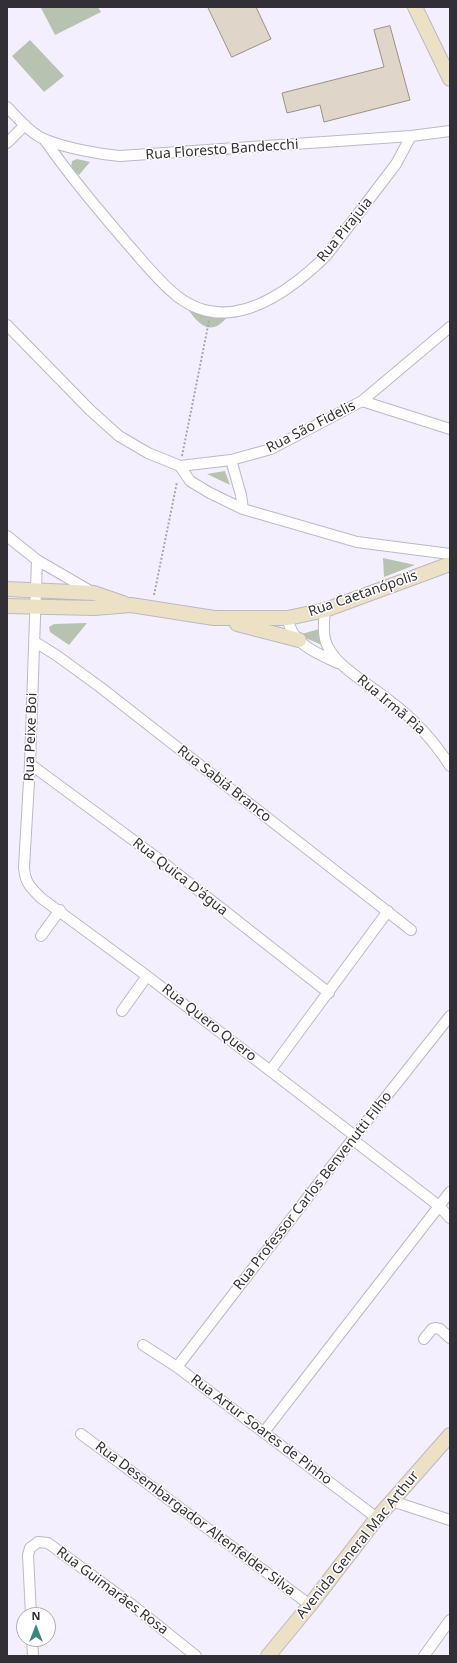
<!DOCTYPE html>
<meta charset="utf-8">
<style>
body{margin:0}
#map{position:relative;width:457px;height:1663px;overflow:hidden;background:#f4effe;font-family:"Noto Sans",sans-serif}
canvas{display:block}
.frame{position:absolute;inset:0;border:8px solid #323036;pointer-events:none}
.north{position:absolute;left:16px;top:1607px;width:40px;height:40px;box-sizing:border-box;background:#fff;border:1px solid #adacaf;border-radius:50%;rotate:0deg;font-size:11px;font-weight:700;line-height:16px;text-align:center;color:#323036}
.north::after{content:'';display:block;margin:auto;width:14px;height:18px;background:#3e8581;clip-path:polygon(50% 0,100% 100%,50% 72%,0 100%)}
</style>
<div id="map">
<canvas width="457" height="1663"></canvas>
<div class="frame"></div>
<div class="north">N</div>
</div>
<script>
const context = document.querySelector('canvas').getContext('2d');
context.lineJoin = 'round';
function fill(path, color) { context.fillStyle = color; context.fill(path, 'evenodd'); }
function trace(path, color, width, dash) { context.strokeStyle = color; context.lineWidth = width; context.lineCap = dash ? 'butt' : 'round'; context.setLineDash(dash || []); context.stroke(path); }
function drawText(font, color, halo, rows, align = 'center') {
  context.font = font + ' "Noto Sans",sans-serif'; context.lineWidth = 3; context.setLineDash([]); context.textBaseline = 'middle'; context.strokeStyle = halo; context.fillStyle = color; for (const [text, x, y, turn = 0] of rows) {
    context.save(); context.translate(x, y); context.rotate((+turn || 0) * Math.PI / 180); context.textAlign = isNaN(turn) ? turn : align; if (halo) context.strokeText(text, 0, 0); context.fillText(text, 0, 0); context.restore();
  }
}
const green = new Path2D(`
 M43 7H98L101 12 55 35 41 8Z
 M30 40 64 76 44 92 12 56Z
 M77 159 90 162 79 175 71 168 72 161Z
 M187 308 204 314 229 315C212 337 200 327 187 308Z
 M225 471 230 485 207 474Z
 M383 558 415 565 384 577Z
 M87 623 69 645 50 632 49 627 54 624Z
 M323 628 322 645 298 635Z`);
const building = new Path2D(`
 M208 7H256L271 39 232 57Z
 M390 26 410 100 324 122 320 105 287 113 282 93 384 67 374 30Z`);
const path = new Path2D(`
 M182 456 209 321
 M154 595 177 482`);
const street = new Path2D(`
 M7 107C18 118 30 133 44 139 65 148 98 154 120 156L411 136 450 131
 M44 139C69 175 97 208 125 241 142 260 157 280 177 296 229 337 288 293 326 256L396 164 411 136
 M7 143 25 125
 M7 325 90 410 119 436 148 453 180 466 231 460 271 449 362 401 450 327
 M362 401 450 429
 M231 460 241 495 243 509
 M180 466 190 481 210 493 243 509 357 542 450 554
 M7 536 37 560 92 592
 M37 560 30 764 24 867C25 883 30 887 41 898L147 976 355 1136
 M325 610C324 622 322 636 328 647 338 668 372 686 390 701 415 720 433 739 450 766
 M288 618C290 643 318 654 338 663
 M35 642 56 655 100 687 411 930
 M30 764 156 857 329 993
 M41 936 60 910
 M122 1011 147 976
 M270 1071 388 911
 M352 1139 439 1206 450 1218
 M424 1339 432 1329 435 1328 440 1329 450 1338
 M143 1345 177 1367 377 1518
 M177 1367 355 1136 450 1016
 M264 1432 450 1192
 M81 1434 310 1605
 M392 1501 450 1520
 M31 1615 28 1555 30 1548 38 1542 48 1543 131 1604 196 1656
 M32 1639 33 1656
 M424 1656 450 1620`);
const secondary = new Path2D(`
 M415 7 450 79
 M7 589 94 593 123 603
 M7 606 94 608 131 605 214 618H288L325 610 450 564
 M237 624 299 640
 M268 1656 310 1605 377 1518 450 1435`);
const streetNames = [
 ["Rua Floresto Bandecchi",222,150,-4],
 ["Rua Pirajuia",345,230,-51],
 ["Rua São Fidelis",311,427,-27],
 ["Rua Caetanópolis",363,594,-19],
 ["Rua Irmã Pia",391,705,40],
 ["Rua Peixe Boi",31,737,-88],
 ["Rua Sabiá Branco",224,784,38],
 ["Rua Quica D'água",180,877,38],
 ["Rua Quero Quero",209,1023,38],
 ["Rua Professor Carlos Benvenutti Filho",313,1191,-52],
 ["Rua Artur Soares de Pinho",261,1430,37],
 ["Rua Desembargador Altenfelder Silva",195,1519,37],
 ["Avenida General Mac Arthur",358,1545,-51],
 ["Rua Guimarães Rosa",112,1591,37]
];
fill(green, '#b7c3b0');
fill(building, '#dfd6c9');
trace(building, '#989084', 1);
trace(street, '#bcb8c6', 12);
trace(secondary, '#bcb8c6', 16);
trace(path, '#a9a5b0', 2, [2, 2]);
trace(street, '#fff', 10);
trace(secondary, '#ece1c4', 14);
drawText('14px', '#323036', '#fff', streetNames);
</script>
